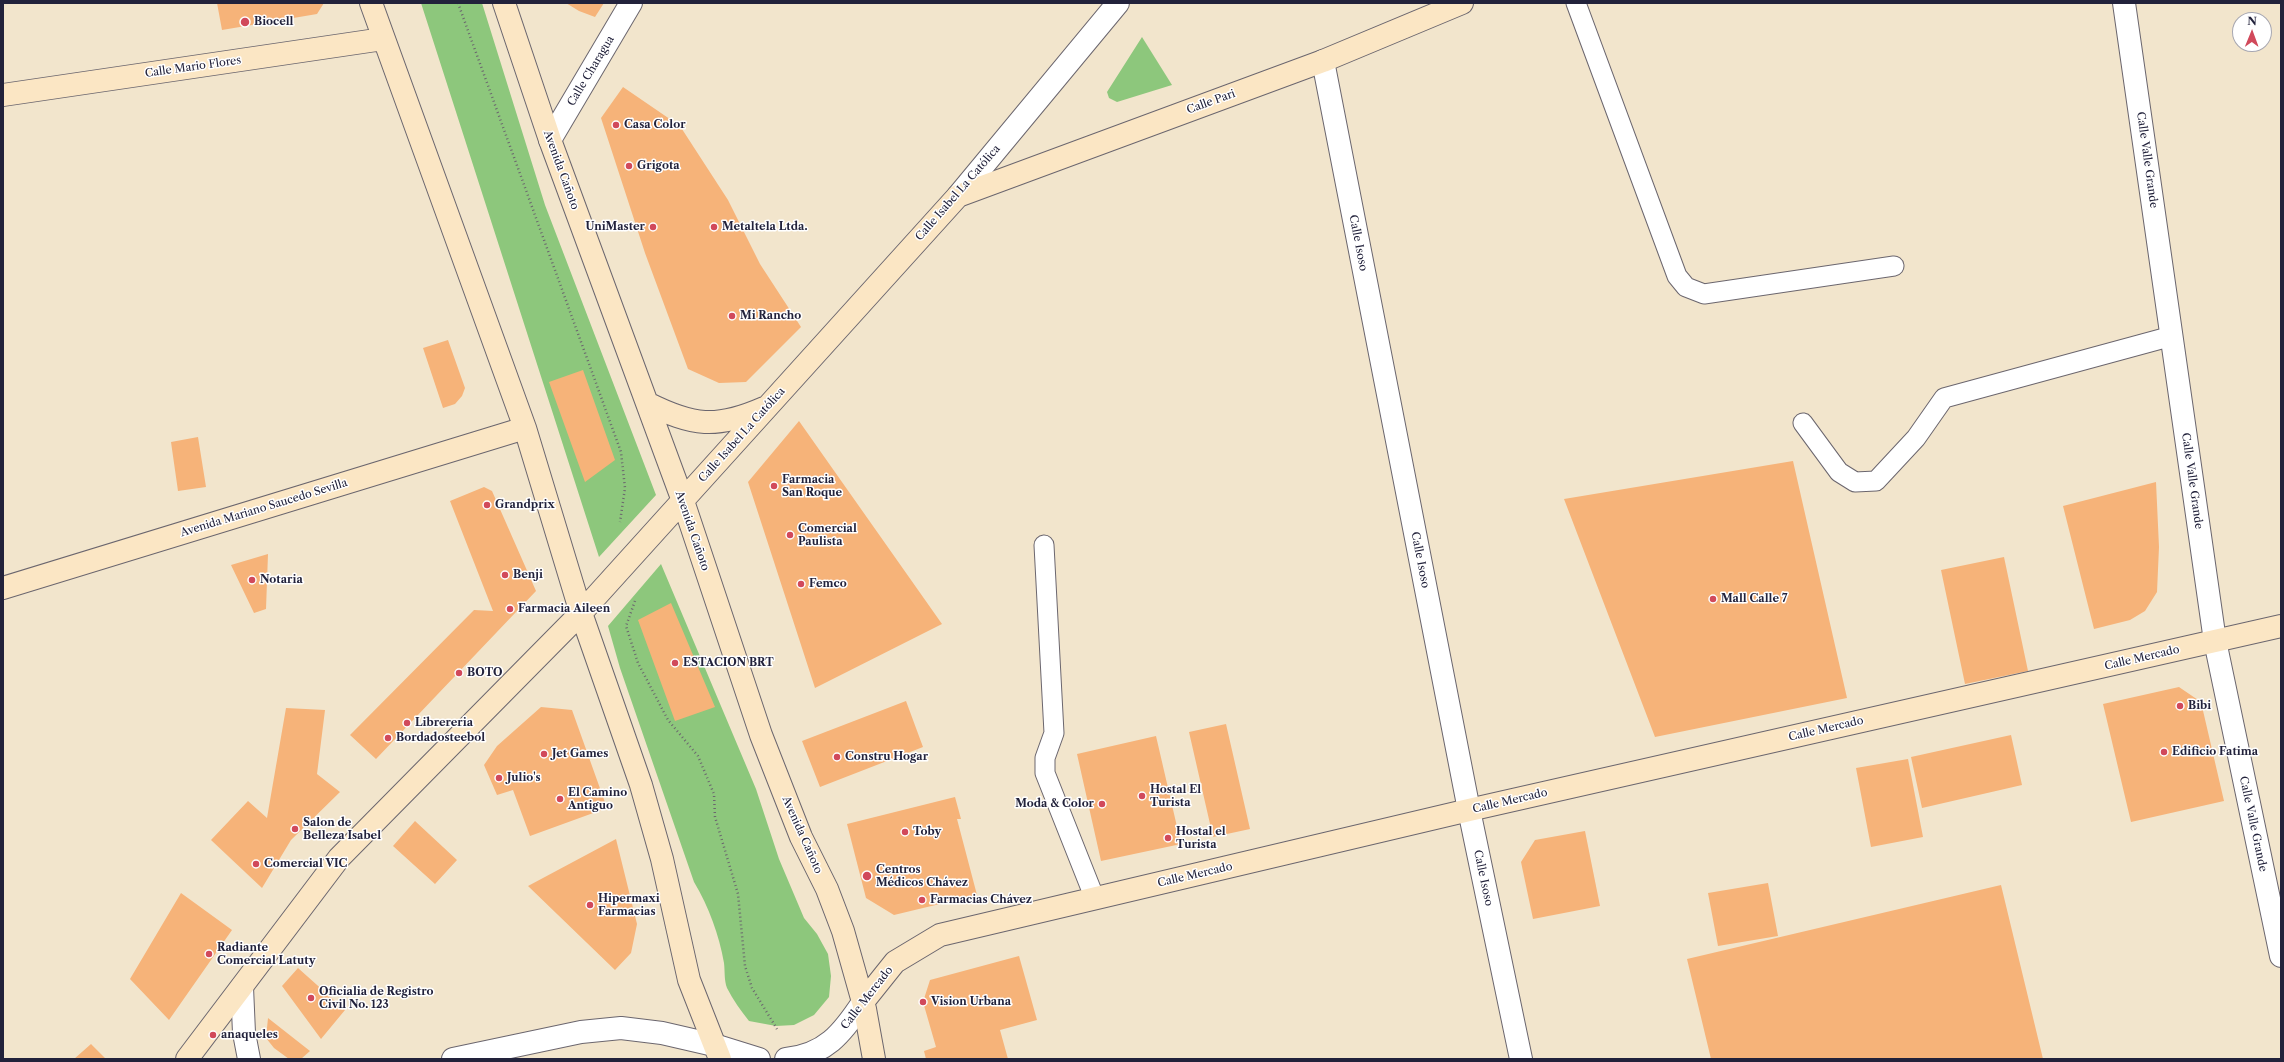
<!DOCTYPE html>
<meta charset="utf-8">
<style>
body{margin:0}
#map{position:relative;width:2284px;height:1062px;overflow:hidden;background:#f2e5cc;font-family:"Libre Caslon Text",serif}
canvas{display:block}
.frame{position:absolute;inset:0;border:4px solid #22223b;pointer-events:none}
.north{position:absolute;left:2232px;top:12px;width:40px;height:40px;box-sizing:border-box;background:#fff;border:1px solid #a7a7b1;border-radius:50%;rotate:1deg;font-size:11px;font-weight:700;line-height:16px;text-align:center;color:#22223b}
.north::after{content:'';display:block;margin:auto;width:14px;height:18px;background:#d1495b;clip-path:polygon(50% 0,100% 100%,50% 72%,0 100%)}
</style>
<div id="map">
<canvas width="2284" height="1062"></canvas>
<div class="frame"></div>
<div class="north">N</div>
</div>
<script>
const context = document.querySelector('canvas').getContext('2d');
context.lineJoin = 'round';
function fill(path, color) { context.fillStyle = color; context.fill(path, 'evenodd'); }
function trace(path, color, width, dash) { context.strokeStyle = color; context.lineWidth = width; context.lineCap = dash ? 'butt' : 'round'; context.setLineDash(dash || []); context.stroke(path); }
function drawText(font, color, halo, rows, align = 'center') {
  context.font = font + ' "Libre Caslon Text",serif'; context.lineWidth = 3; context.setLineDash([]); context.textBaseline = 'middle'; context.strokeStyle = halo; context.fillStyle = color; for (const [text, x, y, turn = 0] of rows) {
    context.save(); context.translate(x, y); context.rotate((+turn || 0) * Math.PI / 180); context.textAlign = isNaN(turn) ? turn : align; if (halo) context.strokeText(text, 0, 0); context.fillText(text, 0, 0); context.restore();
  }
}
const green = new Path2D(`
 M421 3H482L545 205 656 495 599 557Z
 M1142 37 1172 85 1117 102 1109 98 1107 92Z
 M661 564 756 789 779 859 804 918 817 934 828 954 831 976 829 997 814 1015 794 1025 776 1026 749 1021C741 1011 733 1000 727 988 724 980 725 971 724 963 719 935 709 907 694 882L620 668 608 626Z`);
const building = new Path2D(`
 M217 3H324L317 14 222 30Z
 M566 3H604L595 17 579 11Z
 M623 87 680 126 728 200 760 264 801 327 746 382 719 383 688 369 645 253 601 118Z
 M448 340 465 388 462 396 455 404 443 408 423 348Z
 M583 370 615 460 585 482 549 382Z
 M799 421 942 624 815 688 748 482Z
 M198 437 206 487 178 491 171 442Z
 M1793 461 1847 698 1655 737 1564 499Z
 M2156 482 2159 547 2157 592 2145 611 2130 620 2094 629 2063 506Z
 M484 487 492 491 536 591 376 759 350 735 474 610 493 611 450 501Z
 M268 554 266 609 254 613 231 565Z
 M2004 557 2028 671 1965 684 1941 570Z
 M671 603 715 707 675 721 638 620Z
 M2179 687 2201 702 2224 801 2131 822 2103 704Z
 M906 701 923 747 820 787 802 741Z
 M541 707 572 710 607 808 530 836 513 790 497 795 484 765 497 746Z
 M286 708 325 710 317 774 340 792 291 840 262 888 211 840 248 801 267 818Z
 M1226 724 1250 829 1213 837 1189 732Z
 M2011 735 2022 785 1922 808 1911 757Z
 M1156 736 1181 844 1101 861 1077 754Z
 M1908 759 1923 837 1871 847 1856 768Z
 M955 797 961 819H957L977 895 894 915 866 898 847 824Z
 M415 821 457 860 435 884 393 846Z
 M1585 831 1600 906 1533 919 1521 862 1535 840Z
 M616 839 637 924 631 953 615 970 528 886Z
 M1768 883 1778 936 1718 946 1708 893Z
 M2001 885 2043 1059H1711L1687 959Z
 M181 893 232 930 169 1020 130 979Z
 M1019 956 1037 1020 1000 1030 1008 1059H926L924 1051 936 1047 923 1002 930 980Z
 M298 968 345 1010 321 1039 282 986Z
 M268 1018 310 1051 301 1059H289L274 1048 266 1038Z
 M91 1044 106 1059H74Z`);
const path = new Path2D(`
 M458 3 621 452 625 488 620 522
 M635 601 626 626 638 663 668 720 698 756 714 794 715 817 738 894 745 966 752 988 777 1029`);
const lane = new Path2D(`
 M1576 3 1677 276 1686 287 1704 294 1894 266
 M1803 423 1839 472 1855 482 1876 481 1916 438 1944 398 2172 336
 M1044 545 1054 733 1045 758V773L1095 899`);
const street = new Path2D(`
 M2124 3 2215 641 2281 956
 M1323 61 1469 810 1521 1059
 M550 140 631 3
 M958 196 1118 3
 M242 987 244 1033 249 1059
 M453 1059 581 1032 621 1028 662 1033 714 1045 759 1059
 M786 1059C825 1055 842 1034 863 1002`);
const secondary = new Path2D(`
 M371 3 525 428 581 613 641 785 662 859 689 980 720 1059
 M504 3 550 140 683 501 761 735 801 837 827 889 843 931 865 1009 874 1059
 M3 95 383 39
 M647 403C693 426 716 429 764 408
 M3 588 525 428
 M863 1002 895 962 940 935 1469 810 2281 626
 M187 1059 339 858 581 613 958 196 1323 61 1462 3`);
const markers = [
 [245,22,5,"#d1495b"],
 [616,125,4,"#d1495b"],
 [629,166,4,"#d1495b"],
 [653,227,4,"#d1495b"],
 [714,227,4,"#d1495b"],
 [732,316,4,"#d1495b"],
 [774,486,4,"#d1495b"],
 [487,505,4,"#d1495b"],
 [790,535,4,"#d1495b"],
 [505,575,4,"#d1495b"],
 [252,580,4,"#d1495b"],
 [801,584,4,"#d1495b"],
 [1713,599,4,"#d1495b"],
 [510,609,4,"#d1495b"],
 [675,663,4,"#d1495b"],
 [459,673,4,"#d1495b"],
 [2180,706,4,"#d1495b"],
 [407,723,4,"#d1495b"],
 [388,738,4,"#d1495b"],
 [2164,752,4,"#d1495b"],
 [544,754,4,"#d1495b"],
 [837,757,4,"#d1495b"],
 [499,778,4,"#d1495b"],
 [1142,796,4,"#d1495b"],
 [560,799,4,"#d1495b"],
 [1102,804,4,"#d1495b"],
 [295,829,4,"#d1495b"],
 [905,832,4,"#d1495b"],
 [1168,838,4,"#d1495b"],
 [256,864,4,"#d1495b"],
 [867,876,5,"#d1495b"],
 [922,900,4,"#d1495b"],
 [590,905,4,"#d1495b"],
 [209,954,4,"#d1495b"],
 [311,998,4,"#d1495b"],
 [923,1002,4,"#d1495b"],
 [213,1035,4,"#d1495b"]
];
const poiNames = [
 ["Biocell",254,22],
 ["Casa Color",624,125],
 ["Grigota",637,166],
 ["UniMaster",645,227,"right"],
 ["Metaltela Ltda.",722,227],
 ["Mi Rancho",740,316],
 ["Farmacia",782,480],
 ["San Roque",782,493],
 ["Grandprix",495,505],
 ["Comercial",798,529],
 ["Paulista",798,542],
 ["Benji",513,575],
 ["Notaria",260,580],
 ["Femco",809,584],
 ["Mall Calle 7",1721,599],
 ["Farmacia Aileen",518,609],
 ["ESTACION BRT",683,663],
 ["BOTO",467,673],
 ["Bibi",2188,706],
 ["Librereria",415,723],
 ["Bordadosteebol",396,738],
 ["Edificio Fatima",2172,752],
 ["Jet Games",552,754],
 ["Constru Hogar",845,757],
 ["Julio's",507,778],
 ["Hostal El",1150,790],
 ["Turista",1150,803],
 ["El Camino",568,793],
 ["Antiguo",568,806],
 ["Moda & Color",1094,804,"right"],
 ["Salon de",303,823],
 ["Belleza Isabel",303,836],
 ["Toby",913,832],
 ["Hostal el",1176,832],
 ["Turista",1176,845],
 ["Comercial VIC",264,864],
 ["Centros",876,870],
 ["Médicos Chávez",876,883],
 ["Hipermaxi",598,899],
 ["Farmacias",598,912],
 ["Farmacias Chávez",930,900],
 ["Radiante",217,948],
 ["Comercial Latuty",217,961],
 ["Oficialia de Registro",319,992],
 ["Civil No. 123",319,1005],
 ["Vision Urbana",931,1002],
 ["anaqueles",221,1035]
];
const streetNames = [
 ["Calle Mario Flores",193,67,-8],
 ["Calle Charagua",591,71,-59],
 ["Calle Pari",1211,102,-20],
 ["Calle Valle Grande",2147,160,82],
 ["Avenida Cañoto",561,170,70],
 ["Calle Isabel La Católica",958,193,-49],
 ["Calle Isoso",1358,243,79],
 ["Calle Isabel La Católica",742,435,-48],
 ["Calle Valle Grande",2192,481,82],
 ["Avenida Mariano Saucedo Sevilla",264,508,-17],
 ["Avenida Cañoto",692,531,71],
 ["Calle Isoso",1420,560,79],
 ["Calle Mercado",2142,658,-13],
 ["Calle Mercado",1826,729,-13],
 ["Calle Mercado",1510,801,-13],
 ["Calle Valle Grande",2253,824,78],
 ["Avenida Cañoto",802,835,66],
 ["Calle Mercado",1195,875,-13],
 ["Calle Isoso",1483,878,78],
 ["Calle Mercado",867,998,-52]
];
fill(green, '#8dc77c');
fill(building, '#f6b379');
trace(lane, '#6b666e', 21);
trace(street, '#6b666e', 24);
trace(secondary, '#6b666e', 24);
trace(path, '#6b666e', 2.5, [1, 3]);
trace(lane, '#fff', 19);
trace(street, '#fff', 22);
trace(secondary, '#fbe6c4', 22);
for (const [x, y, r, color] of markers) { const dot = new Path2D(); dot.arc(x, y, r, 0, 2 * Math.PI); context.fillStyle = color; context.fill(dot); trace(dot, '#fff', 1.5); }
drawText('bold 11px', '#22223b', '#fff', poiNames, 'left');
drawText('11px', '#22223b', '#fff', streetNames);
</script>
